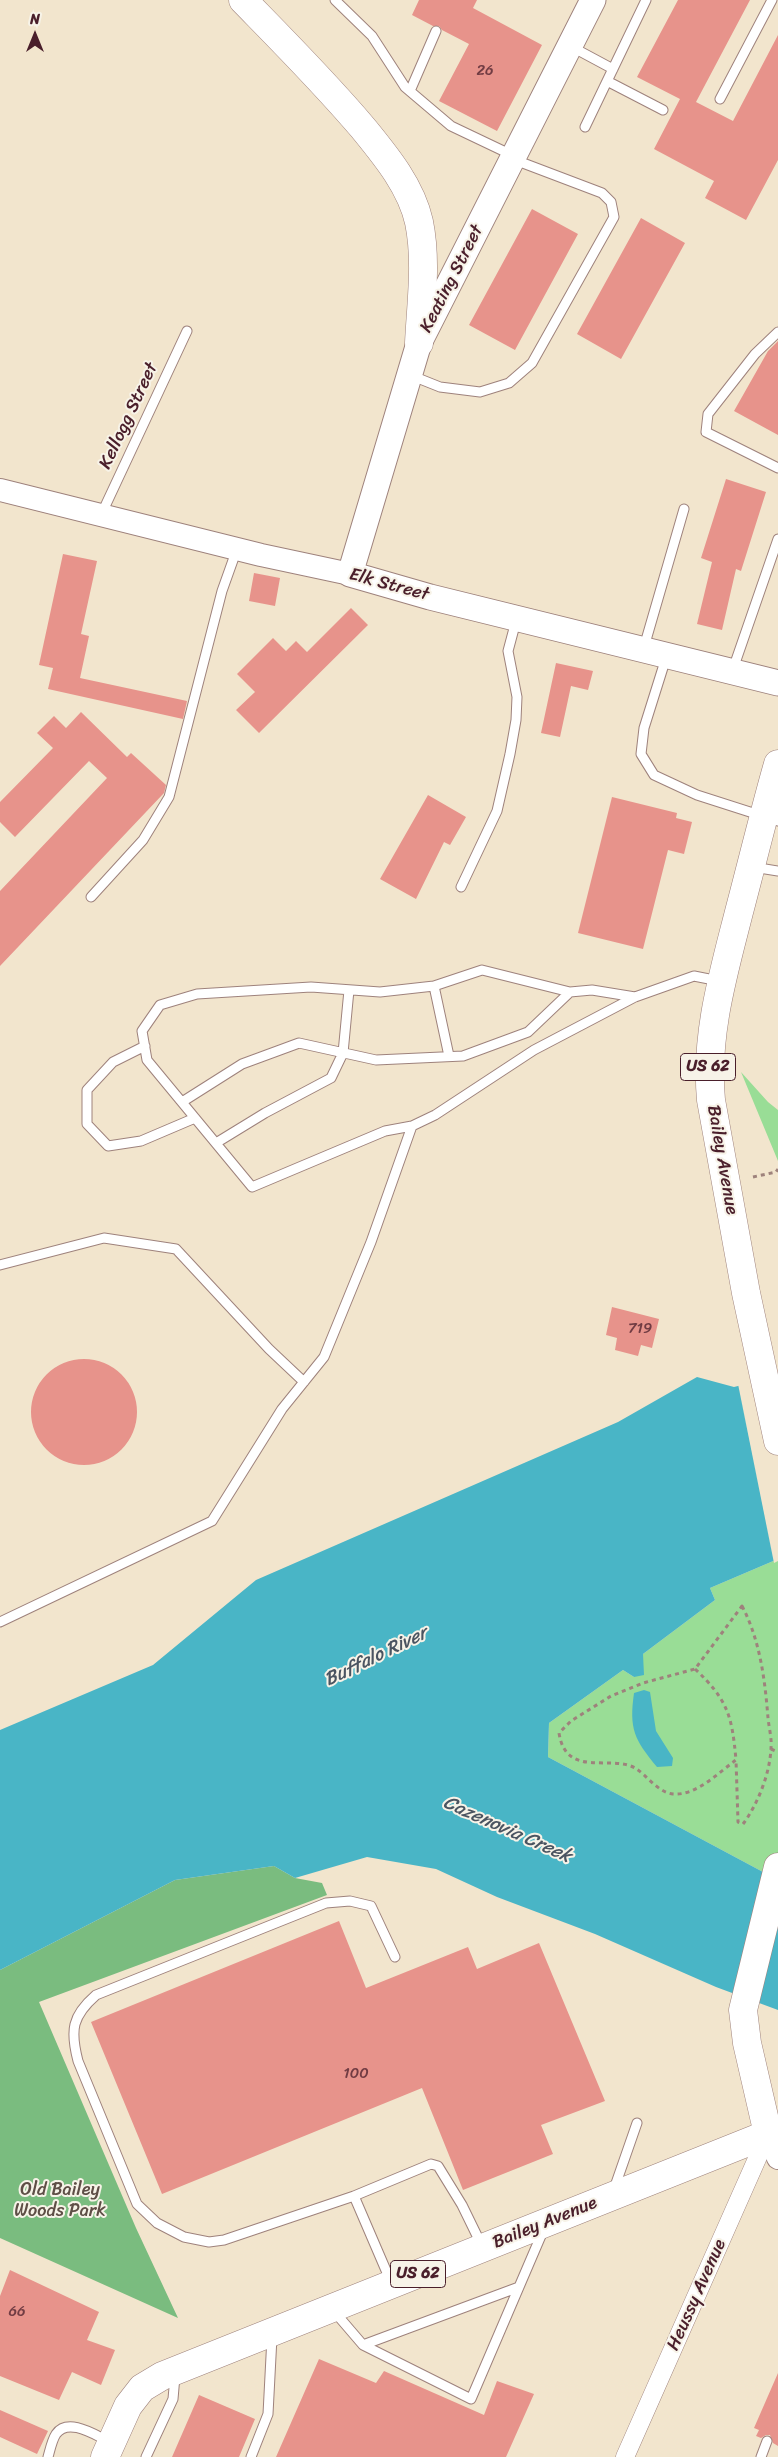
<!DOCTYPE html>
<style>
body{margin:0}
#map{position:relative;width:778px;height:2457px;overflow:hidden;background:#f2e5cd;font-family:Sriracha,sans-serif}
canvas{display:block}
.north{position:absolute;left:10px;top:10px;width:50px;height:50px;-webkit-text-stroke:4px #f7f3e8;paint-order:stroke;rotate:0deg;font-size:14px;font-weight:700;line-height:20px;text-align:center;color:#4a1f2b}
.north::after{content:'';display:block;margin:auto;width:18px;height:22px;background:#4a1f2b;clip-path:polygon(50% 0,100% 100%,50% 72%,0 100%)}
</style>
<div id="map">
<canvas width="778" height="2457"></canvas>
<div class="north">N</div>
</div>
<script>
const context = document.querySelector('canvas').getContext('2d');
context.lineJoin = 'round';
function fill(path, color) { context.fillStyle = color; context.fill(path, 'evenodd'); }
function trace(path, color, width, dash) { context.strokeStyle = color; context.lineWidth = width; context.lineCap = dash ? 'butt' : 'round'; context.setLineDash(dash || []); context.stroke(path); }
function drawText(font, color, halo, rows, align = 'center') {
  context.font = font + ' Sriracha,sans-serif'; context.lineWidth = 4; context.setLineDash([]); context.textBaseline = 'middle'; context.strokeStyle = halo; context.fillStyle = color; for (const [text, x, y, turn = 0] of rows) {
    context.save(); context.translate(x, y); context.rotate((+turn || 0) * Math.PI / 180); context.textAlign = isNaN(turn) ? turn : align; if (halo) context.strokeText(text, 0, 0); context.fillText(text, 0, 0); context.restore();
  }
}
const green = new Path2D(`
 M741 1072 768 1102 778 1110V1161Z
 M778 1559V1880L548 1757 549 1723 623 1670 634 1677 643 1654 715 1600 710 1588Z`);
const forest = new Path2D(`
 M274 1866 295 1878 322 1883 327 1895 39 2002 136 2228 178 2318 0 2238V1970L175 1880Z`);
const water = new Path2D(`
 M778 1376V1559L710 1588 715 1600 643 1654 644 1675 634 1677 623 1670 549 1723 548 1757 778 1880V2010L716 1987 595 1934 497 1897 436 1869 367 1857 295 1878 274 1866 175 1880 0 1970V1730L153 1665 256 1580 618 1422 697 1377 734 1387Z
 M644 1690 650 1692 656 1731 673 1758 672 1766 657 1767C634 1739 629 1729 634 1693Z`);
const pier = new Path2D(`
 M778 1374V1561L774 1563 738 1384Z`);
const building = new Path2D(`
 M419 0H477L473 8 542 45 497 131 439 101 469 44 442 30 439 26H433L412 15Z
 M678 0H750L696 102 733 121 778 35V160L746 220 705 198 714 181 654 149 680 99 637 77Z
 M532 209 578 234 515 350 469 325Z
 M641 218 685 243 621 359 577 334Z
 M778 341V435L734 411 768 351Z
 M726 479 766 492 741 571 736 569 722 630 697 624 712 562 701 558Z
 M63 554 97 561 81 634 89 636 80 678 187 701 183 719 48 689 53 668 39 665Z
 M254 573 280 578 275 606 249 601Z
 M351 608 368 625 259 733 236 710 255 692 237 674 273 638 286 651 296 641 307 652Z
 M556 663 593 671 588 690 571 686 560 737 541 733Z
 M81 712 127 757 131 753 166 785 164 793 0 966V891L107 778 89 761 15 837 0 822V802L53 748 37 733 54 716 66 728Z
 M428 795 466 817 450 845 444 842 416 899 380 879Z
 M612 797 677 813 676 818 692 822 684 854 668 850 643 949 578 933Z
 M612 1307 659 1319 652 1348 641 1345 638 1356 615 1350 617 1338 606 1335Z
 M31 1412a53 53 0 1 1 106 0a53 53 0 1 1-106 0Z
 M339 1921 366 1988 468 1947 477 1969 539 1943 605 2101 541 2125 553 2154 463 2190 422 2088 162 2194 91 2022Z
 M10 2270 99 2312 87 2340 115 2350 101 2385 72 2372 59 2400 0 2376V2296Z
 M319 2359 376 2383 384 2371 484 2415 497 2381 534 2394 506 2457H276Z
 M778 2373V2446L773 2443 770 2435H766L761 2438 756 2436 759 2430 754 2428Z
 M199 2395 255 2419 239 2457H172Z
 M0 2410 48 2431 37 2454 0 2437Z`);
const path = new Path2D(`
 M753 1177 776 1172 778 1169
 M742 1606C760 1640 765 1680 768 1718 769 1728 772 1739 771 1748 770 1773 758 1804 743 1824L738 1822 736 1760C718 1773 696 1796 673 1794 657 1792 647 1775 635 1768 611 1754 566 1779 559 1733L571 1721 611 1696 643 1683 695 1669Z
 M695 1669C728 1700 732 1716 736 1760
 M771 1749 778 1752`);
const service = new Path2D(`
 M335 0 372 36 405 87 451 126 514 156
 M572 47 613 69
 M607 81 663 110
 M410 91 436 31
 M720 99 772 0
 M585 127 646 0
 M778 332 755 354 708 414 706 432 778 468
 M410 375 440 387 480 392 509 383 532 363 614 217 611 202 602 193 515 160
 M101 515 187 331
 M644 647 684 509
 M666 658 644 728 641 754 654 775 697 795 778 821
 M733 669 778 539
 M753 867 778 871
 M461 887 497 811 510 754 516 720 517 697 508 651 516 621
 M91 897 143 840 169 797 222 591 237 549
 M434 986 449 1056
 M145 1046 113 1062 87 1090V1124L108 1146 141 1141 195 1118
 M182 1102 242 1064 299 1043 376 1060 463 1056 528 1032 570 992
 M412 1126 385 1131 252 1187 147 1060 142 1031 160 1005 197 994 311 987 380 992 434 986 482 970 570 992 592 990 635 997
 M216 1143 265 1113 331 1078 343 1053 349 990
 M0 1265 104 1238 176 1249 269 1349 304 1382
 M0 1622 212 1521 282 1409 324 1357 371 1242 412 1126 435 1115 534 1050 635 997 694 976 719 981
 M614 2189 637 2123
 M354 2196 224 2240 209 2242 184 2237 157 2223 137 2204 78 2061C70 2030 72 2016 96 1995L326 1903 350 1901 371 1906 395 1957
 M391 2282 354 2196 431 2164 438 2166 462 2205 482 2246
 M333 2310 363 2345 471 2399 543 2231
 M363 2345 519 2287
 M48 2457C50 2450 52 2440 56 2434 68 2417 95 2435 108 2441
 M146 2457 173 2399 175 2376
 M251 2457 268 2414 272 2337
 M761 2457 767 2441`);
const minor = new Path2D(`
 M625 2457 768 2134`);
const tertiary = new Path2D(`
 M0 490 261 555 350 574
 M768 2134 778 2158`);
const secondary = new Path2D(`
 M593 0 419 343 350 574 430 597 778 683`);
const primary = new Path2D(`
 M778 764C764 813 752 863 739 912 723 975 705 1035 711 1100L746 1293 778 1441
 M105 2457 128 2406 142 2388 162 2376 768 2134 747 2043 743 2010 778 1867`);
const motorway = new Path2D(`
 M243 0C284 42 325 83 363 128 385 155 411 186 419 222 427 261 421 303 419 343`);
const numberNames = [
 ["26",485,71],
 ["719",640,1329],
 ["100",356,2074],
 ["66",17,2312]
];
const shields = [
 [708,1067,55],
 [418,2274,55]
];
const shieldNames = [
 ["US 62",708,1067],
 ["US 62",418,2274]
];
const streetNames = [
 ["Keating Street",452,279,-63],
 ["Kellogg Street",129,416,-65],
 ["Elk Street",389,585,15],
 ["Bailey Avenue",722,1160,80],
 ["Bailey Avenue",545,2223,-22],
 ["Heussy Avenue",697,2295,-66]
];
const parkNames = [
 ["Old Bailey",60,2190],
 ["Woods Park",60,2211]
];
const waterNames = [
 ["Buffalo River",376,1657,-26],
 ["Cazenovia Creek",507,1830,24]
];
fill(green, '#99dd96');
fill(forest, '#7abc7f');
fill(water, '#49b5c6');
fill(pier, '#f2e5cd');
fill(building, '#e7938b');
trace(service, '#9e827c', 11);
trace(minor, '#9e827c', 19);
trace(tertiary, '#9e827c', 24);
trace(secondary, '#9e827c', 27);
trace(primary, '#9e827c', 29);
trace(motorway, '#9e827c', 29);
trace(path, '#9e827c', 3, [4, 4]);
trace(service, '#fff', 9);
trace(minor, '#fff', 18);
trace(tertiary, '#fff', 22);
trace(secondary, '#fff', 25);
trace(primary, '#fff', 28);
trace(motorway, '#fff', 28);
drawText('15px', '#713c43', null, numberNames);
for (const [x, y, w] of shields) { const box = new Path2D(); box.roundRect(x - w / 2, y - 13.5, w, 27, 4); context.fillStyle = '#f7f3e8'; context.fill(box); trace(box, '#4a1f2b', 1); }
drawText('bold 16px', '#4a1f2b', null, shieldNames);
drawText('18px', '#4a1f2b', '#f7f3e8', streetNames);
drawText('18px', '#5e4e46', '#f7f3e8', parkNames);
drawText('italic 19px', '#4a5461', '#f7f3e8', waterNames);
</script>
